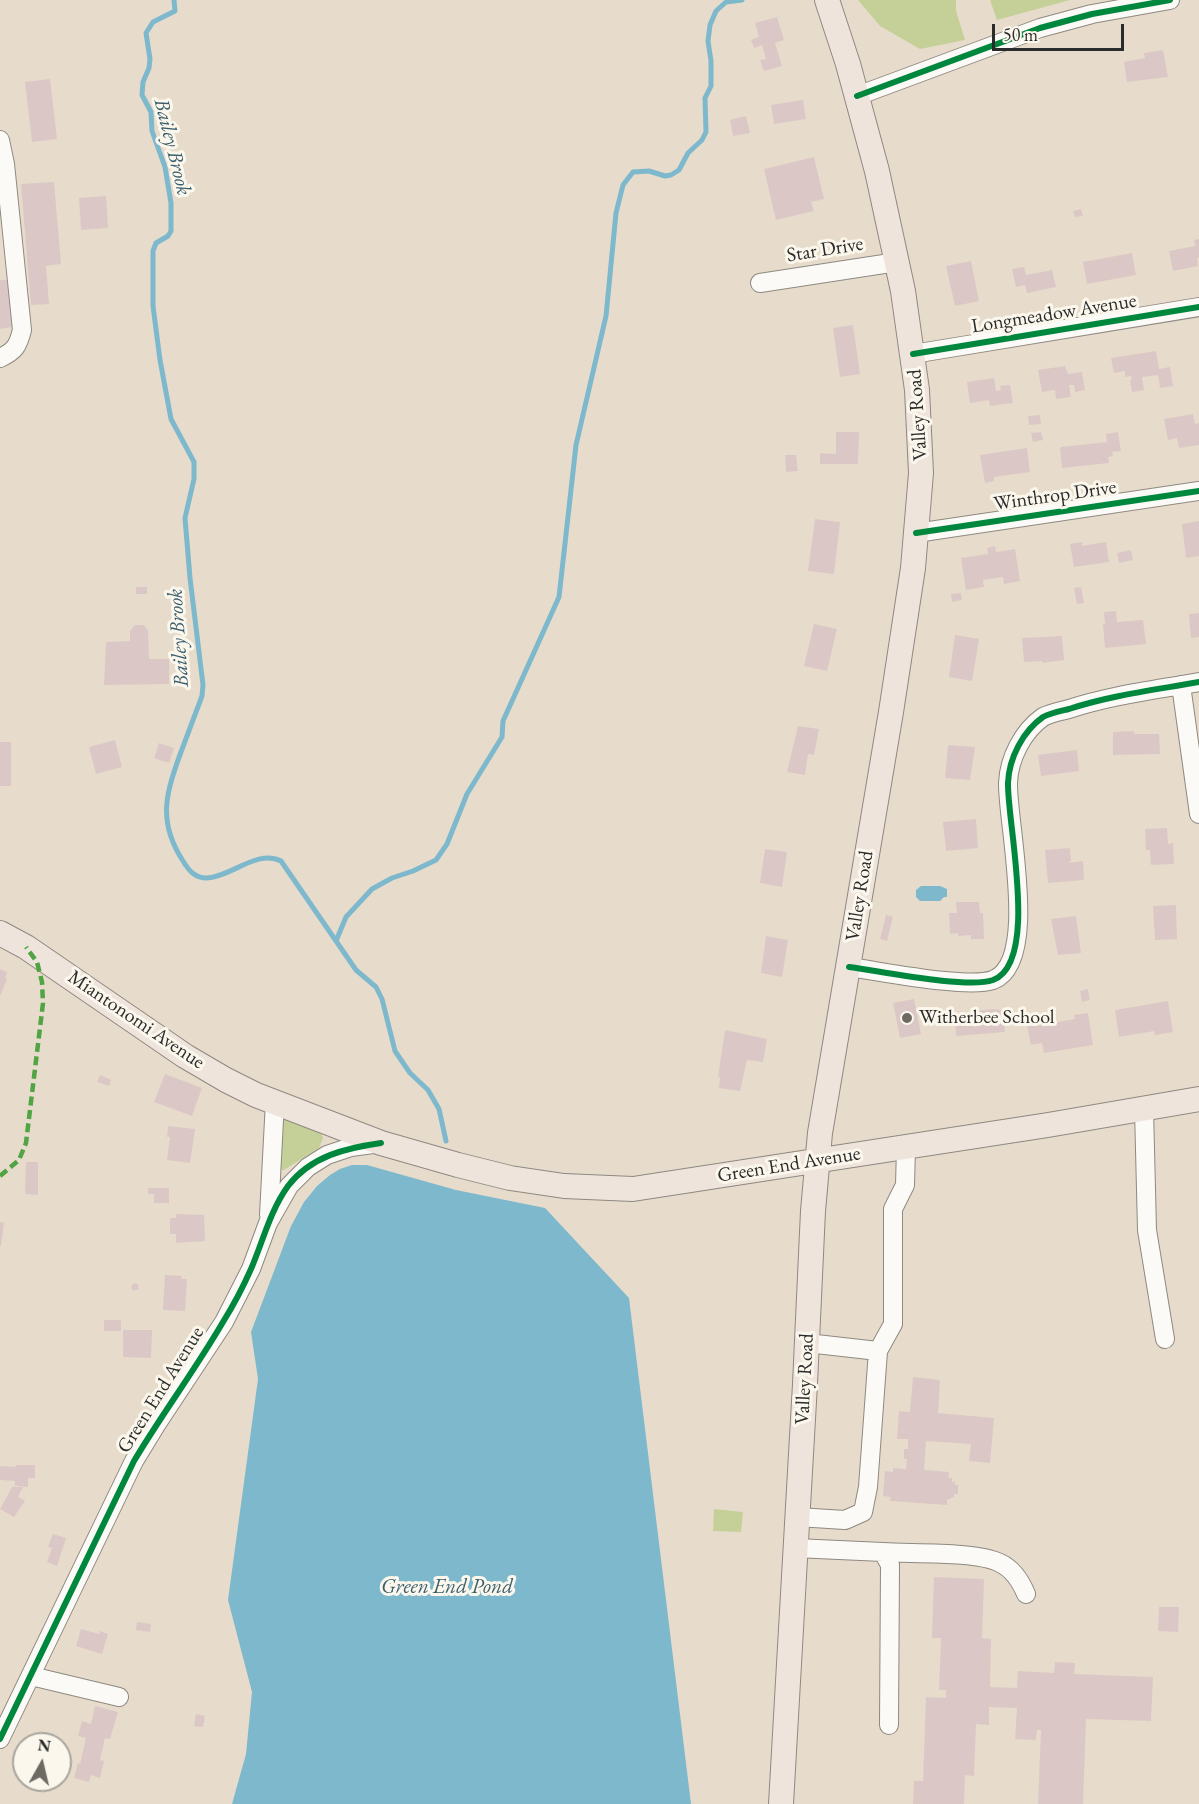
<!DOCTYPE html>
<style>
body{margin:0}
#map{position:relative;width:1199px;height:1804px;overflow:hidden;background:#e7dccb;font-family:"EB Garamond",serif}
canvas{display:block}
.north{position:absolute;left:12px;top:1732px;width:60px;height:60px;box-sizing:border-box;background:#fbf7ec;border:2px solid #a8a59f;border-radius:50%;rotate:8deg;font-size:16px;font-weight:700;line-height:24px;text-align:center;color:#2b2b2b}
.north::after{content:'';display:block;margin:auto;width:21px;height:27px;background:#6d6963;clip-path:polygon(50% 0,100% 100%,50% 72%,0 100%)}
.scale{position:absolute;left:992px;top:24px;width:132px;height:27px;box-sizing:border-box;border:3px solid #2b2b2b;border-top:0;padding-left:8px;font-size:18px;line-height:21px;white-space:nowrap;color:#2b2b2b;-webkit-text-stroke:4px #fbf7ec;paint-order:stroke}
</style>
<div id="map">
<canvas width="1199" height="1804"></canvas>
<div class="north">N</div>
<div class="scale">50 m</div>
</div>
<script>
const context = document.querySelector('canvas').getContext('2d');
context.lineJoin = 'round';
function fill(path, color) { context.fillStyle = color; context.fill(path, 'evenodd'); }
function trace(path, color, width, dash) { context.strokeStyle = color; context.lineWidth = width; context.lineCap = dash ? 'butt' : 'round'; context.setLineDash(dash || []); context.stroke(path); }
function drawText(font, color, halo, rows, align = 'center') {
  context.font = font + ' "EB Garamond",serif'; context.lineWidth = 6; context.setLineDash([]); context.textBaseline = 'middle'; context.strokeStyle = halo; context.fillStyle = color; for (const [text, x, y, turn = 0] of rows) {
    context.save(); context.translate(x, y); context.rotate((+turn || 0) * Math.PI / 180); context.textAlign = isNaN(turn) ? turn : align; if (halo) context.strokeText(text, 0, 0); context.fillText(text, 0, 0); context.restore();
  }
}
const green = new Path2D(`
 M858 0H956V11L965 40 920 49 880 26Z
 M990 0H1070L997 20Z
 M284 1116 320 1130 323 1138 319 1148 284 1170H280V1120Z
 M714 1509 743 1512 741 1532 713 1531Z`);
const water = new Path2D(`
 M921 886H940L947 889V897H944L940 901H920L916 897V890Z
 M352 1165H367L456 1190 545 1208 629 1298 691 1804H232L246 1754 252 1692 228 1600 258 1379 251 1332 291 1226 304 1202 317 1186 330 1175 340 1169Z`);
const stream = new Path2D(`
 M174 0 175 11 153 22 146 33 150 59 149 68 143 82 142 95 151 112 152 131 165 167 171 203V231L168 236 156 243 153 251V306L160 360 171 419 194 462V479L185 518 190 578 203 685 202 696C195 715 188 733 181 752 166 793 157 821 183 861 189 871 195 878 207 878 231 877 257 849 281 861L356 970 376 987 382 999 395 1051 410 1073 428 1090 439 1109 446 1141
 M336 941 346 917 372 889 392 878 413 871 436 860 447 844 467 794 502 737 503 721 559 597 576 445 606 316 616 213 623 185 633 172 649 171 665 176 671 175 679 170 688 153 702 140 706 132 705 98 711 86V61L708 41 710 25 716 11 726 2 742 0`);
const building = new Path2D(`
 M777 17 784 40 775 43 782 66 764 71 760 60 766 59 762 45 754 48 751 40 759 37 755 23Z
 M1163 50 1168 77 1127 82 1124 62 1145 58 1144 53Z
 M50 79 57 139 32 142 25 82Z
 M803 100 806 119 774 124 771 105Z
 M746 116 750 133 733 136 730 120Z
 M814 157 824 199 811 202 814 211 776 220 764 169Z
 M54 182 61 264 46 266 49 304 31 305 21 184Z
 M106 196 108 228 81 230 79 198Z
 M1081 209 1083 216 1075 217 1073 211Z
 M1199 239V258H1197L1198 266 1173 271 1169 251 1195 246 1194 240Z
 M1132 253 1136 275 1087 284 1083 262Z
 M971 261 979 301 955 306 946 266Z
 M1024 267 1026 275 1052 270 1056 287 1027 293 1025 285 1016 287 1012 269Z
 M0 280H7L13 327 0 329Z
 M853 325 860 374 840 377 833 328Z
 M1156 351 1159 369 1170 367 1173 386 1160 388 1158 375 1142 377 1144 390 1132 392 1130 380 1132 379 1131 376 1125 377V371L1114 373 1111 358Z
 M1065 366 1068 374 1082 372 1085 390 1075 392 1074 385H1069L1071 397 1056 399 1055 390 1042 392 1038 370Z
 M994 378 996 391 1001 390 1000 386 1010 385 1013 403 990 406 989 400 970 403 967 382Z
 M1193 414 1195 424 1199 423V445L1179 448 1177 438 1168 440 1164 419Z
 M1040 415 1041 424 1029 425 1028 416Z
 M836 432H859L858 464H820V453L836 454Z
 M1041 432 1043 440 1033 442 1031 433Z
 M1118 432 1121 451 1112 452 1113 456 1108 457 1109 463 1062 468 1060 449 1061 447 1107 442 1106 434Z
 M1027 448 1030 472 994 477V481L985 483 980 455Z
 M785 455H796L798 471 786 472Z
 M815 519 840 522 834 574 808 571Z
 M1199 521V556L1186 558 1182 524Z
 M1082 542V546L1106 542 1109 562 1074 567 1070 544Z
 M995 546 996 552 1015 549 1020 581 1004 584 1003 577 983 580 984 587 966 590 961 558 988 554 987 548Z
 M1131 550 1133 560 1119 563 1117 553Z
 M136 587H147V594H136Z
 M1081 587 1084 603 1077 604 1074 588Z
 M961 593 962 600 952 602 951 594Z
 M1116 611 1117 622 1143 620 1146 644 1105 648 1103 624H1105L1104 612Z
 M1199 613V637L1191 638 1189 614Z
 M814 624 837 629 827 671 804 666Z
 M135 625H144L148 630 149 659H169V684L104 685 106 642 130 641V631Z
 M955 635 979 639 972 681 949 677Z
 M1062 636 1064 660 1042 663V661L1024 662 1022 638Z
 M798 726 819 729 814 755 808 754 805 775 787 772Z
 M1134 731V734H1159L1160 754 1113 755V732Z
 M115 740 122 767 96 774 89 747Z
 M0 742H11V786H0Z
 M159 743 174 748 169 763 154 758Z
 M948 745 975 747 970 780 945 778Z
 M1077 750 1079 771 1041 776 1038 755Z
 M976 819 978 848 946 851 943 822Z
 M1167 828 1168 844 1173 843 1174 864 1151 865 1150 850H1146L1145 829Z
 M1070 848 1071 861 1068 863 1083 861 1084 880 1048 883 1045 850Z
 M765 849 787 852 782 887 760 883Z
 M956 902H979L980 913H983L984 939H971V935L958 936V933L950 934 949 913H957Z
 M1176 905 1177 939 1155 940 1153 906Z
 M886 915 893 917 887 941 880 939Z
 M1076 916 1081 953 1058 955 1051 919Z
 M766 936 788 940 782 977 761 973Z
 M0 969 7 972 5 978 7 979 0 996Z
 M1088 989 1090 1000 1082 1002 1080 991Z
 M914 999 921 1034 900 1038 893 1003Z
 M1168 1001 1173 1032 1155 1035 1154 1031 1119 1037 1115 1010Z
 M992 1009 1003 1010 1005 1032 956 1036 955 1014Z
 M1088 1013 1093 1045 1044 1053 1042 1043 1031 1045 1026 1020 1039 1018 1041 1025 1075 1019 1074 1015Z
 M725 1030 767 1039 763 1062 747 1060 740 1091 719 1088 720 1077H718Z
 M165 1074 202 1088 192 1116 154 1102Z
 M100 1075 111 1080 109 1086 97 1082Z
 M168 1126 195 1129 190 1163 167 1160 170 1137H167Z
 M26 1162H38V1195L25 1194Z
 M148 1188H169V1203H154V1194H148Z
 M176 1214 204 1215 205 1241 176 1243V1234H170V1218H176Z
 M0 1222 4 1223 1 1246H0Z
 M165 1275 182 1276 181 1279H187L185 1311 163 1310Z
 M131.5 1287a3.5 3.5 0 1 1 7 0a3.5 3.5 0 1 1-7 0Z
 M104 1320H121V1331H104Z
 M123 1330H152L151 1358 123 1357Z
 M913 1377 940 1380 938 1413 994 1418 990 1463 969 1461 971 1444 926 1441 924 1470 949 1472 948 1478H952V1482H955V1485H958V1494H954V1497L947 1500V1505L890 1501 891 1497 883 1496 885 1471 893 1472V1468L906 1469 907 1459H904V1449H908V1439H897L899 1411 910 1412Z
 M16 1465H35V1478H28V1487L15 1486V1481L0 1480V1466L16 1467Z
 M12 1487H23L18 1497 25 1501 14 1517 0 1509Z
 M53 1534 66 1538 57 1566 47 1562 52 1548 48 1547Z
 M934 1577 984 1579 982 1638 991 1639 990 1687 1017 1688 1018 1671 1054 1673 1055 1662 1075 1663 1074 1674 1153 1677 1151 1721 1086 1719 1083 1804H1038L1041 1730H1037L1036 1740 1015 1739 1017 1708 989 1707V1725L976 1724 974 1776 965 1775 964 1804H913L914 1781H923L926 1697 946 1698V1690H939L941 1638H932Z
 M1159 1607H1179L1178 1632 1158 1631Z
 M137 1622 151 1624 150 1632 136 1630Z
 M81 1629 99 1634 100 1631 108 1634 102 1654 76 1646Z
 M95 1706 118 1712 110 1739 105 1738 100 1760 104 1761 100 1778 91 1775 89 1782 74 1778 78 1763 80 1764 86 1738 78 1736 82 1721 91 1724Z
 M196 1714 205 1716 203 1727 194 1726Z`);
const minor = new Path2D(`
 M857 96 1040 28 1092 14 1170 0
 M0 140 5 164 22 330C18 346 15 351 0 358
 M760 283 897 262
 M913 354 1199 307
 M916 533 1199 491
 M1181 685 1199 814
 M849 967C880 971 967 989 993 980 1040 962 1007 823 1008 783 1009 758 1023 731 1043 717 1050 713 1061 711 1069 709 1112 695 1155 690 1199 682
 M1144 1109 1147 1230 1165 1339
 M269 1215 275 1101
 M807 1343 878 1351
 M797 1517 845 1520 863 1512 868 1487 878 1351 893 1324V1209L905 1185 906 1147
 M795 1548 883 1552 890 1565 889 1725
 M883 1552C912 1554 977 1551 1000 1563 1013 1569 1021 1582 1026 1594
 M31 1676 119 1697
 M0 1739 134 1461 156 1425 224 1322 251 1269 268 1223 289 1186 308 1167 327 1155 351 1147 380 1143`);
const major = new Path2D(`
 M0 933 26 947 185 1056 226 1080 256 1095 381 1143 458 1165 510 1178 564 1186 633 1189 1048 1125 1199 1099
 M781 1804 805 1384 813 1211 820 1133 891 712 913 568 921 473 917 390 903 291 877 171 848 64 827 0`);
const quiet = new Path2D(`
 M0 1176 19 1160 26 1143 43 1003 42 982 37 962 26 947`);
const cycleway = new Path2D(`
 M857 96 1040 28 1092 14 1170 0
 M913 354 1199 307
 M916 533 1199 491
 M849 967C880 971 967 989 993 980 1040 962 1007 823 1008 783 1009 758 1023 731 1043 717 1050 713 1061 711 1069 709 1112 695 1155 690 1199 682
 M0 1739 134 1461C162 1414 195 1370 223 1322 233 1306 243 1287 251 1269 263 1241 270 1211 288 1186 311 1156 346 1148 381 1143`);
const markers = [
 [907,1018,6,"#6d6963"]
];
const streetNames = [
 ["Star Drive",825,250,-9],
 ["Longmeadow Avenue",1054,314,-9],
 ["Valley Road",918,415,-94],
 ["Winthrop Drive",1055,496,-8],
 ["Valley Road",860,896,-81],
 ["Miantonomi Avenue",136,1020,34],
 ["Green End Avenue",789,1165,-9],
 ["Valley Road",805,1379,-87],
 ["Green End Avenue",161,1390,-58]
];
const poiNames = [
 ["Witherbee School",919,1018]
];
const waterNames = [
 ["Bailey Brook",172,147,76],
 ["Bailey Brook",179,638,-94],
 ["Green End Pond",447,1587]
];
fill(green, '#c5d098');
fill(water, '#7eb8cd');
trace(stream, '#7eb8cd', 5);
fill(building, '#dbc8c6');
trace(minor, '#8e8981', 20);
trace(major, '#8e8981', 26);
trace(minor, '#fbfaf7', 18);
trace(major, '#eee4dc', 24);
trace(quiet, '#51a443', 4.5, [9, 4.5]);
trace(cycleway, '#00873e', 6);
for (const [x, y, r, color] of markers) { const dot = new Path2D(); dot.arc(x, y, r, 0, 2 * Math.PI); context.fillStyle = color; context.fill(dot); trace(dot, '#fbf7ec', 2); }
drawText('20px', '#2b2b2b', '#fbf7ec', streetNames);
drawText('20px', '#2b2b2b', '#fbf7ec', poiNames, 'left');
drawText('italic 21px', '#3a5d6c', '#fbf7ec', waterNames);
</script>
